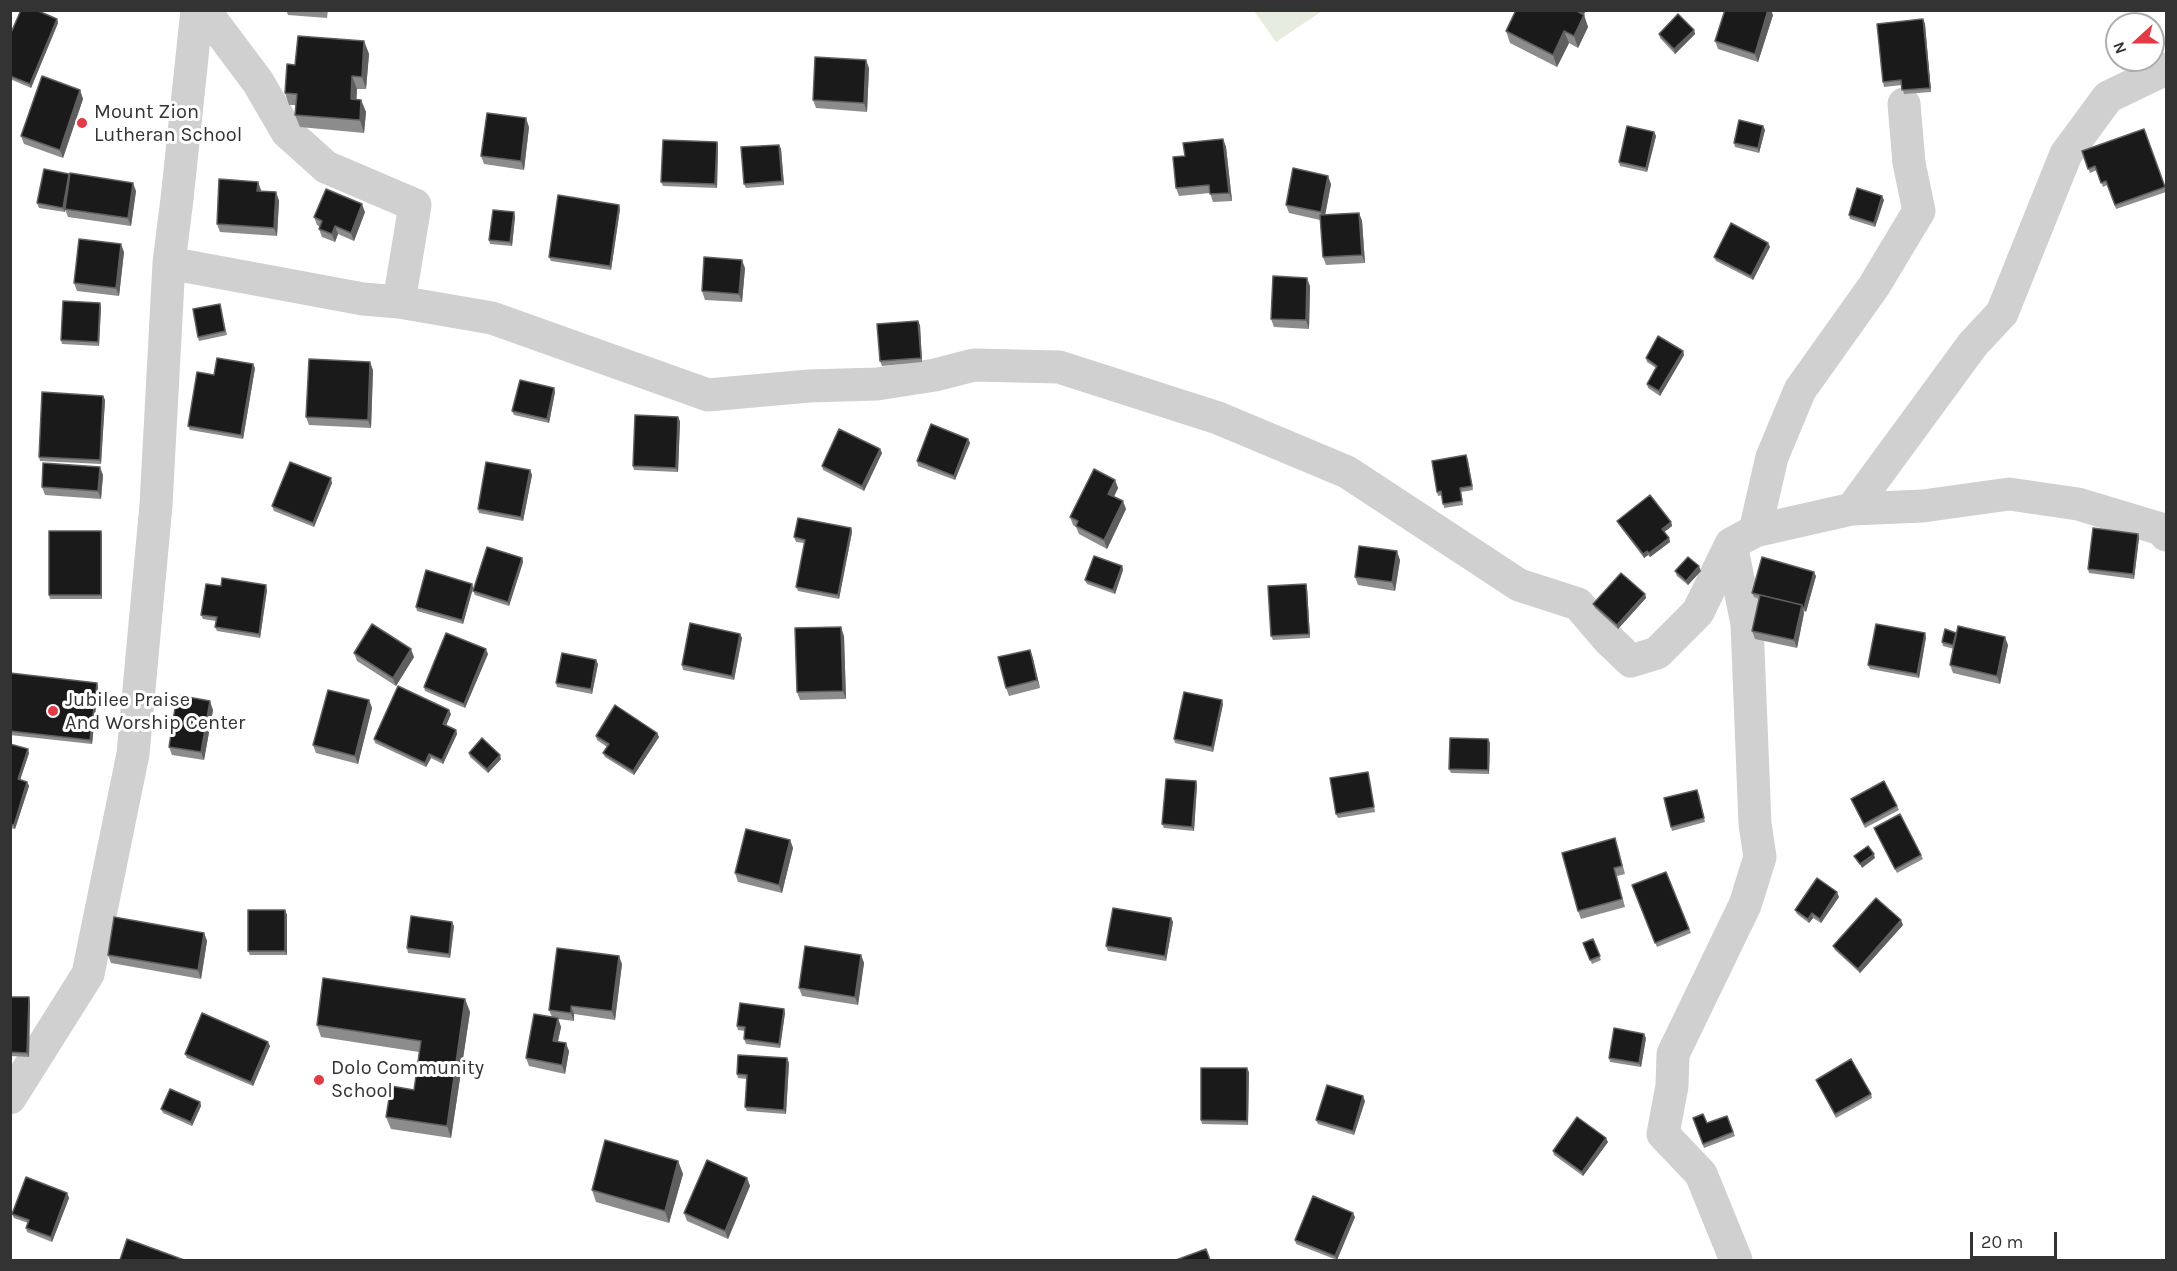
<!DOCTYPE html>
<style>
body{margin:0}
#map{position:relative;width:2177px;height:1271px;overflow:hidden;background:#fff;font-family:Karla,sans-serif}
canvas{display:block}
.frame{position:absolute;inset:0;border:12px solid #333;pointer-events:none}
.north{position:absolute;left:2105px;top:12px;width:60px;height:60px;box-sizing:border-box;background:#fff;border:2px solid #adadad;border-radius:50%;rotate:249deg;font-size:16px;font-weight:700;line-height:24px;text-align:center;color:#333}
.north::after{content:'';display:block;margin:auto;width:21px;height:27px;background:#e63946;clip-path:polygon(50% 0,100% 100%,50% 72%,0 100%)}
.scale{position:absolute;left:1970px;top:1232px;width:87px;height:27px;box-sizing:border-box;border:3px solid #333;border-top:0;padding-left:8px;font-size:18px;line-height:21px;white-space:nowrap;color:#333;-webkit-text-stroke:4px #fff;paint-order:stroke}
</style>
<div id="map">
<canvas width="2177" height="1271"></canvas>
<div class="frame"></div>
<div class="north">N</div>
<div class="scale">20 m</div>
</div>
<script>
const context = document.querySelector('canvas').getContext('2d');
context.lineJoin = 'round';
function fill(path, color) { context.fillStyle = color; context.fill(path, 'evenodd'); }
function trace(path, color, width, dash) { context.strokeStyle = color; context.lineWidth = width; context.lineCap = dash ? 'butt' : 'round'; context.setLineDash(dash || []); context.stroke(path); }
function drawText(font, color, halo, rows, align = 'center') {
  context.font = font + ' Karla,sans-serif'; context.lineWidth = 6; context.setLineDash([]); context.textBaseline = 'middle'; context.strokeStyle = halo; context.fillStyle = color; for (const [text, x, y, turn = 0] of rows) {
    context.save(); context.translate(x, y); context.rotate((+turn || 0) * Math.PI / 180); context.textAlign = isNaN(turn) ? turn : align; if (halo) context.strokeText(text, 0, 0); context.fillText(text, 0, 0); context.restore();
  }
}
const green = new Path2D(`
 M1254 11H1322L1276 42Z`);
const minor = new Path2D(`
 M204 10 258 82 287 132 326 167 415 205 399 302
 M169 263 363 299 399 302 492 318 708 395 809 386 877 384 935 375 974 365 1059 367 1218 418 1347 472 1519 585 1578 604 1608 639 1631 661 1657 653 1698 612 1731 544
 M1852 509 1923 506 2009 494 2078 504 2161 529 2166 535
 M1755 531 1852 509 1973 344 2002 313 2066 154 2108 97 2166 69
 M10 1098 88 974 133 754 156 505 169 263 177 199 197 10
 M1736 1260 1701 1174 1663 1134 1672 1086 1673 1054 1745 905 1760 857 1755 824 1747 624 1731 544 1755 531 1772 457 1800 390 1874 286 1919 211 1909 163 1904 104`);
const wall = new Path2D(`
 M286 10H328L327 18 288 15Z
 M1516 10H1586L1584 15 1588 27 1578 48 1569 43 1557 67 1510 43 1506 31Z
 M1773 15 1758 62 1718 49 1715 41Z
 M57 19 58 23 31 88 10 79V35Z
 M1923 19 1925 24 1931 92 1904 94 1902 85 1884 87 1883 82Z
 M1694 30 1695 34 1675 54 1660 38 1659 34Z
 M364 41 369 54 366 89H357L356 99 361 100 366 112 364 133 300 127 295 115 296 105H289L285 93 295 65Z
 M869 68 867 112 816 108 813 100Z
 M80 90 83 99 63 158 24 144 21 136Z
 M1763 126 1765 130 1759 153 1735 147 1734 143Z
 M529 127 524 170 484 164 481 156Z
 M2144 129 2166 192 2116 209 2107 185 2103 187 2097 170 2090 173 2082 151Z
 M1654 132 1656 136 1647 172 1620 166 1619 162Z
 M1223 139 1226 147 1232 201 1213 202 1210 193 1179 196 1176 188 1185 156Z
 M717 142 718 146 717 188 663 186 661 182Z
 M779 145 781 149 784 185 746 188 744 184Z
 M70 175 136 191 131 226 68 217 65 209V212L39 208 37 203Z
 M1331 184 1325 215 1359 213 1362 221 1365 263 1326 265 1323 257 1320 220 1289 213 1286 205Z
 M261 190V191L276 192 279 201 277 236 220 232 217 224Z
 M1884 200 1875 227 1850 219 1849 215Z
 M620 209 611 270 551 261 549 257Z
 M365 212 354 241 338 234 335 242 322 237 319 229 320 227 317 225 314 217Z
 M514 212 515 217 512 246 490 244 489 240Z
 M1768 243 1770 247 1753 280 1716 261 1714 257Z
 M124 252 119 296 77 291 74 283Z
 M745 268 742 302 705 300 702 291Z
 M1310 286 1309 329 1274 327 1271 319Z
 M220 304 227 335 199 341 198 337Z
 M101 307 99 346 62 344 61 340Z
 M920 325 922 362 882 366 880 361Z
 M1683 351 1684 355 1660 396 1648 388 1647 384 1656 368 1647 362 1646 358Z
 M255 368 243 439 190 430 188 426Z
 M373 370 371 428 309 425 306 417Z
 M554 388 555 392 549 423 514 415 512 411Z
 M103 396 105 400 101 464 40 461 39 457Z
 M680 421 678 472 634 470 633 466Z
 M968 439 970 443 955 480 918 466 917 461Z
 M880 449 882 453 864 491 823 470 822 466Z
 M1466 455 1473 490 1461 492 1463 505 1444 508 1442 495 1438 496 1437 492Z
 M530 470 532 475 523 521 479 513 478 509Z
 M103 475 101 499 45 495 42 487Z
 M1115 480 1118 488 1114 497 1126 509 1107 549 1079 534 1076 527 1073 525 1070 517Z
 M332 483 314 527 274 511 272 506Z
 M1617 521 1671 522 1672 526 1664 532 1669 538 1670 542 1650 557 1648 555 1644 558 1619 525Z
 M851 528 852 532 839 599 798 591 796 587 804 543 796 542 794 537Z
 M101 531 102 535V599H50L49 595Z
 M2138 534 2139 538 2134 579 2089 573 2088 569Z
 M522 558 523 562 509 606 475 595 473 591Z
 M1400 560 1395 591 1358 585 1355 577Z
 M1122 566 1123 570 1115 594 1087 584 1085 580Z
 M1675 571H1701L1688 585 1677 576Z
 M1816 576 1806 612 1804 611V613L1797 648 1755 639 1752 631 1759 599 1754 597 1752 593Z
 M472 584 473 588 463 624 417 611 416 607Z
 M1306 584 1307 588 1310 638 1273 640 1271 636Z
 M221 586 267 590 260 638 217 631 215 627 216 621 203 619 201 615Z
 M1645 594 1646 598 1618 629 1595 608 1593 604Z
 M1956 633 2008 645 2000 684 1953 673 1950 665 1954 649 1943 646 1942 642Z
 M740 634 742 638 734 680 683 670 682 665Z
 M844 636 846 699 800 700 797 692Z
 M1926 637 1919 678 1870 669 1868 665Z
 M1030 650 1040 688 1009 696 1006 688Z
 M354 653 414 657 396 686 357 661Z
 M488 654 465 708 425 691 424 687Z
 M598 664 592 694 557 687 556 683Z
 M10 673 97 683 98 687 92 744 10 735Z
 M369 700 372 708 358 764 316 753 313 745Z
 M1223 704 1213 752 1175 743 1174 739Z
 M213 710 204 760 172 755 169 747Z
 M451 714 446 725 456 730 457 734 443 764 431 758 426 767 375 743 374 739Z
 M657 733 659 737 634 775 605 757 603 753 607 747 597 740 596 736Z
 M1488 739 1490 743 1489 774 1451 773 1449 769Z
 M10 744 29 753 20 780 27 782 29 786 15 829 10 828Z
 M469 753 501 759 488 773 470 757Z
 M1369 776 1375 812 1338 818 1336 814Z
 M1197 785 1194 831 1164 828 1162 824Z
 M1699 794 1705 822 1672 831 1671 827Z
 M1851 799 1897 806 1899 810 1865 828Z
 M1874 828 1921 855 1923 859 1897 873Z
 M790 840 793 848 782 893 738 882 735 873Z
 M1618 847 1625 874 1617 876 1625 907 1581 919 1578 911Z
 M1666 872 1691 933 1657 947 1632 885Z
 M1839 897 1821 923 1813 918 1809 923 1797 914 1795 910Z
 M285 910 287 915V955H250L248 951Z
 M1171 918 1173 922 1166 961 1108 951 1106 946Z
 M1903 925 1860 973 1835 950 1833 946Z
 M454 926 450 958 408 953 407 948Z
 M204 933 207 941 201 979 111 963 108 955Z
 M1593 939 1601 960 1592 964 1583 943Z
 M861 955 864 963 858 1005 802 996 799 988Z
 M622 964 615 1020 574 1014V1021L558 1019 561 1027 558 1042 569 1051 565 1074 529 1066 526 1058 552 1017 549 1010Z
 M10 997 30 1002 29 1057 10 1056Z
 M465 999 470 1012 451 1138 391 1129 386 1117 414 1090 419 1052 321 1037 317 1025Z
 M784 1009 785 1013 780 1048 746 1044 744 1039 745 1031 738 1030 737 1026Z
 M1646 1038 1641 1067 1610 1062 1609 1058Z
 M270 1046 253 1086 187 1058 185 1054Z
 M787 1058 789 1063 786 1114 747 1111 745 1107 747 1079 738 1078 737 1074Z
 M1249 1072 1248 1125 1202 1124 1201 1120Z
 M1816 1080 1871 1094 1872 1098 1836 1118Z
 M1365 1101 1354 1135 1318 1124 1316 1120Z
 M200 1102 201 1106 192 1126 163 1113 161 1109Z
 M1727 1116 1735 1136 1704 1148 1693 1118 1707 1123Z
 M1608 1142 1583 1176 1554 1155 1553 1151Z
 M678 1161 683 1174 669 1223 596 1202 592 1190Z
 M747 1178 750 1186 728 1239 687 1221 684 1213Z
 M67 1193 69 1198 52 1242 27 1232 26 1228 28 1223 14 1218 12 1214Z
 M1355 1217 1337 1260 1296 1244 1295 1240Z`);
const shadedWall = new Path2D(`
 M1586 10 1579 23 1575 11Z
 M1768 10H1771L1773 15 1758 62 1755 54Z
 M1584 15 1588 27 1578 48 1574 36Z
 M57 19 58 23 31 88 30 84Z
 M1923 19 1925 24 1931 92 1930 88Z
 M1694 30 1695 34 1675 54 1674 49Z
 M1564 31 1569 43 1557 67 1553 55Z
 M364 41 369 54 366 89 362 77Z
 M866 60 869 68 867 112 864 103Z
 M352 76 357 89 356 111 351 99Z
 M80 90 83 99 63 158 60 150Z
 M361 100 366 112 364 133 360 120Z
 M526 118 529 127 524 170 521 161Z
 M1763 126 1765 130 1759 153 1758 148Z
 M1654 132 1656 136 1647 172 1646 168Z
 M1223 139 1226 147 1232 201 1229 193Z
 M717 142 718 146 717 188 715 184Z
 M779 145 781 149 784 185 782 181Z
 M69 174 71 178 65 212 63 208Z
 M1328 176 1331 184 1324 221 1321 212Z
 M258 182 261 190 260 199 257 191Z
 M133 183 136 191 131 226 128 218Z
 M276 192 279 201 277 236 274 228Z
 M1882 196 1884 200 1875 227 1874 223Z
 M362 204 365 212 354 241 351 233Z
 M619 205 620 209 611 270 610 266Z
 M514 212 515 217 512 246 510 242Z
 M1359 213 1362 221 1365 263 1362 255Z
 M335 226 338 234 335 242 332 234Z
 M1768 243 1770 247 1753 280 1751 276Z
 M121 244 124 252 119 296 116 288Z
 M742 260 745 268 742 302 739 294Z
 M1307 278 1310 286 1309 329 1306 320Z
 M100 303 101 307 99 346 98 342Z
 M918 321 920 325 922 362 921 358Z
 M1683 351 1684 355 1660 396 1659 391Z
 M370 362 373 370 371 428 368 420Z
 M253 364 255 368 243 439 241 435Z
 M554 388 555 392 549 423 547 419Z
 M103 396 105 400 101 464 100 460Z
 M678 417 680 421 678 472 676 468Z
 M968 439 970 443 955 480 954 476Z
 M880 449 882 453 864 491 862 486Z
 M1466 455 1468 460 1473 490 1472 486Z
 M100 467 103 475 101 499 98 491Z
 M530 470 532 475 523 521 521 517Z
 M331 478 332 483 314 527 313 523Z
 M1115 480 1118 488 1111 502 1108 494Z
 M1123 501 1126 509 1107 549 1104 540Z
 M1671 522 1672 526 1663 533 1662 529Z
 M851 528 852 532 839 599 838 595Z
 M101 531 102 535V599L101 595Z
 M2138 534 2139 538 2134 579 2133 574Z
 M1669 538 1670 542 1650 557 1649 553Z
 M1397 551 1400 560 1395 591 1392 582Z
 M1647 551 1648 555 1644 558 1643 554Z
 M522 558 523 562 509 606 508 602Z
 M1122 566 1123 570 1115 594 1113 590Z
 M1699 566 1701 571 1688 585 1686 581Z
 M1814 572 1816 576 1806 612 1804 608Z
 M472 584 473 588 463 624 462 620Z
 M1306 584 1307 588 1310 638 1309 634Z
 M266 585 267 590 260 638 259 634Z
 M1645 594 1646 598 1618 629 1617 625Z
 M1802 605 1804 613 1797 648 1794 640Z
 M841 627 844 636 846 699 843 691Z
 M1925 633 1926 637 1919 678 1917 674Z
 M740 634 742 638 734 680 732 676Z
 M2005 637 2008 645 2000 684 1997 676Z
 M411 649 414 657 396 686 393 678Z
 M486 649 488 654 465 708 464 704Z
 M1030 650 1033 658 1040 688 1037 680Z
 M596 660 598 664 592 694 591 689Z
 M97 683 98 687 92 744 90 740Z
 M369 700 372 708 358 764 355 756Z
 M1222 700 1223 704 1213 752 1212 747Z
 M210 701 213 710 204 760 201 752Z
 M449 710 451 714 445 728 443 724Z
 M456 730 457 734 443 764 442 760Z
 M657 733 659 737 634 775 633 771Z
 M1488 739 1490 743 1489 774 1488 770Z
 M28 749 29 753 19 783 18 779Z
 M429 754 431 758 426 767 425 763Z
 M500 755 501 759 488 773 487 769Z
 M1196 781 1197 785 1194 831 1192 827Z
 M27 782 29 786 15 829 14 825Z
 M790 840 793 848 782 893 779 885Z
 M1874 854 1875 858 1862 868 1860 864Z
 M1837 892 1839 897 1821 923 1820 919Z
 M285 910 287 915V955L285 951Z
 M1812 913 1813 918 1809 923 1808 919Z
 M1171 918 1173 922 1166 961 1165 956Z
 M1901 920 1903 925 1860 973 1858 969Z
 M452 922 454 926 450 958 449 954Z
 M204 933 207 941 201 979 198 970Z
 M861 955 864 963 858 1005 855 997Z
 M619 956 622 964 615 1020 612 1011Z
 M29 997 30 1002 29 1057 27 1053Z
 M465 999 470 1012 451 1138 447 1126Z
 M571 1006 574 1014V1021L571 1013Z
 M784 1009 785 1013 780 1048 779 1044Z
 M558 1018 561 1027 556 1049 553 1041Z
 M1644 1034 1646 1038 1641 1067 1639 1063Z
 M268 1042 270 1046 253 1086 251 1082Z
 M566 1043 569 1051 565 1074 562 1065Z
 M787 1058 789 1063 786 1114 784 1110Z
 M1247 1068 1249 1072 1248 1125 1247 1121Z
 M1363 1096 1365 1101 1354 1135 1353 1131Z
 M200 1102 201 1106 192 1126 191 1122Z
 M1606 1138 1608 1142 1583 1176 1582 1172Z
 M678 1161 683 1174 669 1223 665 1211Z
 M747 1178 750 1186 728 1239 725 1231Z
 M67 1193 69 1198 52 1242 51 1237Z
 M1353 1213 1355 1217 1337 1260 1335 1256Z`);
const building = new Path2D(`
 M21 10H36L57 19 30 84 10 76V35Z
 M1516 10H1575L1584 15 1574 36 1564 31 1553 55 1506 31Z
 M1725 10H1768L1755 54 1715 41Z
 M1678 14 1694 30 1674 49 1659 34Z
 M1923 19 1930 88 1902 90 1901 80 1883 82 1877 24Z
 M298 36 364 41 362 77 352 76 351 99 361 100 360 120 295 115 297 94 285 93 287 64 295 65Z
 M815 57 866 60 864 103 813 100Z
 M42 76 80 90 60 150 21 136Z
 M487 113 526 118 521 161 481 156Z
 M1739 120 1763 126 1758 148 1734 143Z
 M1627 126 1654 132 1646 168 1619 162Z
 M2144 129 2165 187 2115 205 2106 181 2101 183 2095 166 2088 169 2082 151Z
 M1223 139 1229 193 1210 194 1209 185 1176 188 1173 157 1185 156 1183 143Z
 M663 140 717 142 715 184 661 182Z
 M779 145 782 181 744 184 741 147Z
 M1293 168 1328 176 1321 212 1286 205Z
 M44 169 69 174 63 208 37 203Z
 M70 173 133 183 128 218 65 209Z
 M219 179 258 182 257 191 276 192 274 228 217 224Z
 M1857 188 1882 196 1874 223 1849 215Z
 M326 189 362 204 351 233 335 226 332 234 319 229 322 221 314 217Z
 M558 195 619 205 610 266 549 257Z
 M493 210 514 212 510 242 489 240Z
 M1359 213 1362 255 1323 257 1320 215Z
 M1731 223 1768 243 1751 276 1714 257Z
 M79 239 121 244 116 288 74 283Z
 M704 257 742 260 739 294 702 291Z
 M1273 276 1307 278 1306 320 1271 319Z
 M63 301 100 303 98 342 61 340Z
 M220 304 225 331 198 337 193 309Z
 M918 321 921 358 880 361 877 324Z
 M1658 336 1683 351 1659 391 1647 384 1657 366 1646 358Z
 M217 358 253 364 241 435 188 426 197 372 214 375Z
 M309 359 370 362 368 420 306 417Z
 M520 380 554 388 547 419 512 411Z
 M42 392 103 396 100 460 39 457Z
 M635 415 678 417 676 468 633 466Z
 M931 424 968 439 954 476 917 461Z
 M839 429 880 449 862 486 822 466Z
 M1466 455 1472 486 1460 488 1462 501 1443 504 1441 491 1437 492 1432 461Z
 M290 462 331 478 313 523 272 506Z
 M486 462 530 470 521 517 478 509Z
 M43 463 100 467 98 491 42 487Z
 M1094 469 1115 480 1108 494 1123 501 1104 540 1076 526 1078 521 1070 517Z
 M1650 495 1671 522 1662 529 1669 538 1649 553 1647 551 1643 554 1617 521Z
 M798 518 851 528 838 595 796 587 805 540 794 537Z
 M2093 528 2138 534 2133 574 2088 569Z
 M49 531H101V595H49Z
 M1359 546 1397 551 1392 582 1355 577Z
 M487 547 522 558 508 602 473 591Z
 M1094 556 1122 566 1113 590 1085 580Z
 M1688 557 1699 566 1686 581 1675 571Z
 M1762 557 1814 572 1804 608 1802 607V605L1752 593Z
 M426 570 472 584 462 620 416 607Z
 M1621 573 1645 594 1617 625 1593 604Z
 M222 578 266 585 259 634 215 627 217 617 201 615 206 584 221 586Z
 M1306 584 1309 634 1271 636 1268 586Z
 M1760 595 1802 605 1794 640 1752 631Z
 M690 623 740 634 732 676 682 665Z
 M372 624 411 649 393 678 354 653Z
 M1876 624 1925 633 1917 674 1868 665Z
 M1958 626 2005 637 1997 676 1950 665Z
 M841 627 843 691 797 692 795 628Z
 M1945 629 1956 633 1953 645 1942 642Z
 M446 633 486 649 464 704 424 687Z
 M1030 650 1037 680 1006 688 998 657Z
 M562 653 596 660 591 689 556 683Z
 M10 673 97 683 90 740 10 731Z
 M398 686 449 710 443 724 456 730 442 760 429 754 425 763 374 739Z
 M328 690 369 700 355 756 313 745Z
 M1184 692 1222 700 1212 747 1174 739Z
 M177 695 210 701 201 752 169 747Z
 M615 705 657 733 633 771 603 753 609 744 596 736Z
 M482 738 500 755 487 769 469 753Z
 M1450 738 1488 739V770L1449 769Z
 M10 744 28 749 18 779 27 782 14 825 10 824Z
 M1368 772 1374 807 1336 814 1330 778Z
 M1166 779 1196 781 1192 827 1162 824Z
 M1884 781 1897 806 1864 824 1851 799Z
 M1697 790 1704 818 1671 827 1664 798Z
 M1900 814 1921 855 1895 869 1874 828Z
 M746 829 790 840 779 885 735 873Z
 M1615 838 1622 866 1614 868 1622 899 1578 911 1562 853Z
 M1868 846 1874 854 1860 864 1854 856Z
 M1666 872 1689 929 1655 943 1632 885Z
 M1817 878 1837 892 1820 919 1812 913 1808 919 1795 910Z
 M1876 898 1901 920 1858 969 1833 946Z
 M1113 908 1171 918 1165 956 1106 946Z
 M248 910H285V951H248Z
 M411 916 452 922 449 954 407 948Z
 M114 917 204 933 198 970 108 955Z
 M1593 939 1600 956 1590 960 1583 943Z
 M805 946 861 955 855 997 799 988Z
 M557 948 619 956 612 1011 571 1006V1013L549 1010Z
 M323 978 465 999 447 1126 386 1117 391 1086 414 1090 421 1041 317 1025Z
 M10 997H29L27 1053 10 1052Z
 M740 1003 784 1009 779 1044 744 1039 745 1027 737 1026Z
 M202 1013 268 1042 251 1082 185 1054Z
 M534 1014 558 1018 553 1041 566 1043 562 1065 526 1058Z
 M1614 1028 1644 1034 1639 1063 1609 1058Z
 M738 1055 787 1058 784 1110 745 1107 747 1075 737 1074Z
 M1851 1059 1871 1094 1835 1114 1816 1080Z
 M1201 1068H1247V1121L1201 1120Z
 M1327 1085 1363 1096 1353 1131 1316 1120Z
 M170 1089 200 1102 191 1122 161 1109Z
 M1703 1114 1707 1123 1727 1116 1733 1132 1703 1144 1693 1118Z
 M1577 1117 1606 1138 1582 1172 1553 1151Z
 M605 1140 678 1161 665 1211 592 1190Z
 M707 1160 747 1178 725 1231 684 1213Z
 M26 1177 67 1193 51 1237 26 1228 29 1220 12 1214Z
 M1313 1196 1353 1213 1335 1256 1295 1240Z
 M127 1239 184 1260H120Z
 M1206 1249 1210 1260H1176Z`);
const markers = [
 [82,123,6,"#e63946"],
 [53,711,6,"#e63946"],
 [319,1080,6,"#e63946"]
];
const poiNames = [
 ["Mount Zion",94,112],
 ["Lutheran School",94,135],
 ["Jubilee Praise",65,700],
 ["And Worship Center",65,723],
 ["Dolo Community",331,1068],
 ["School",331,1091]
];
fill(green, '#e6ecdf');
trace(minor, '#d0d0d0', 33);
fill(wall, '#8c8c8c');
fill(shadedWall, '#5f5f5f');
fill(building, '#1a1a1a');
trace(building, '#5f5f5f', 1.5);
for (const [x, y, r, color] of markers) { const dot = new Path2D(); dot.arc(x, y, r, 0, 2 * Math.PI); context.fillStyle = color; context.fill(dot); trace(dot, '#fff', 2); }
drawText('20px', '#333', '#fff', poiNames, 'left');
</script>
